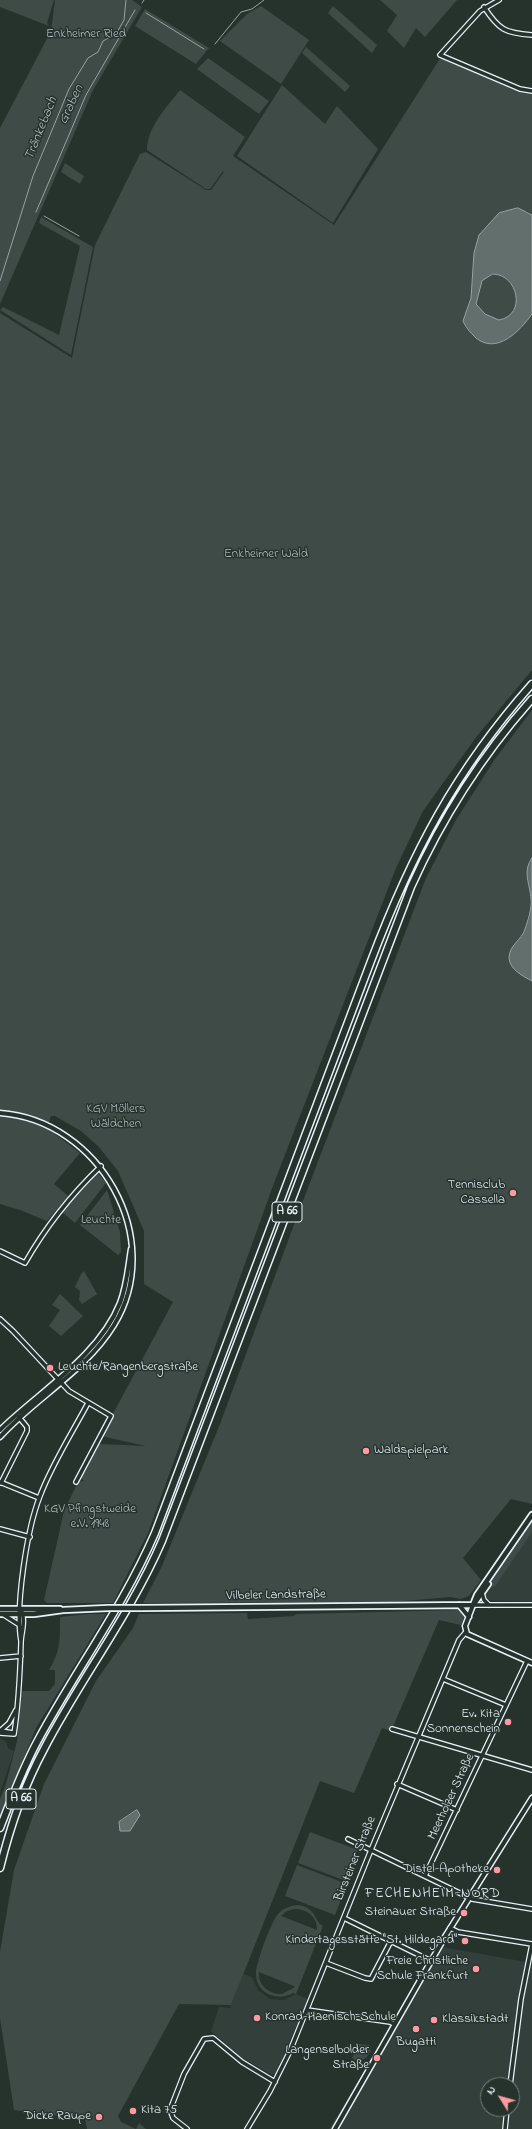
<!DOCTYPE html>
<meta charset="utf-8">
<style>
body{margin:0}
#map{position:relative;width:532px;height:2129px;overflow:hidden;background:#26332d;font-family:"Indie Flower",sans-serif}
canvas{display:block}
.north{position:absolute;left:480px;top:2077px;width:40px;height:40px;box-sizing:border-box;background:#26332d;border:1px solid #747f7e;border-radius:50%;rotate:307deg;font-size:11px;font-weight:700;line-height:16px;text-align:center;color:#e8f1f8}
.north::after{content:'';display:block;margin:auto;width:14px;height:18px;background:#ff9aa2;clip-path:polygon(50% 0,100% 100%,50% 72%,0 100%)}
</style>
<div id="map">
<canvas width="532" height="2129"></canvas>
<div class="north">N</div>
</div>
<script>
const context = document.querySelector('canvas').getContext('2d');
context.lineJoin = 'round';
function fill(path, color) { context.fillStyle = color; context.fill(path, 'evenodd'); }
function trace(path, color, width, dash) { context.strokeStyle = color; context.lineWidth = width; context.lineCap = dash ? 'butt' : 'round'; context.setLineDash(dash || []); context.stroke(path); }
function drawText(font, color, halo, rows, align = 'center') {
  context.font = font + ' "Indie Flower",sans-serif'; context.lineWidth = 3; context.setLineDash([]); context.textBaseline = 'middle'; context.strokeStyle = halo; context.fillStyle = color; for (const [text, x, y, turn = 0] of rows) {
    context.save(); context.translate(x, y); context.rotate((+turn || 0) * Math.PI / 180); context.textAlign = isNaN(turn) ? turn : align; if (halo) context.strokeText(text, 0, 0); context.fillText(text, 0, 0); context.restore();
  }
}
const built = new Path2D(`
 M532 1521V1602L487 1600 484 1595 485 1591Z
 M0 1738 6 1742 8 1748 14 1751 0 1793Z
 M442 1947 532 1963V2129H329ZM488 2085H512V2109H488Z
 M243 1974 252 1977 258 1990 270 1999 284 2000 296 1994 308 1999 276 2073 272 2075 241 2057 211 2031 219 2007 230 2008Z`);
const green = new Path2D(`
 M0 0H54L47 23 49 26 0 7Z
 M55 0H132L142 7 93 90 0 304V128L51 31Z
 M380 0H457L425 37 416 28 404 48 387 31 397 15Z
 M261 6 309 40 281 84 220 41 247 14Z
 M333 6 377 45 372 53 328 13Z
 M145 9 209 48 196 64 135 26Z
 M306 47 350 86 345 92 302 53Z
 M208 58 269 101 259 114 197 69Z
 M443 58 522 93 532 94V215L527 211 474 253 471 298 463 321C466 328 470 332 476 338 497 355 520 331 532 314V670L477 736 423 811 396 868 274 1183 148 1533 113 1603H47L44 1600 64 1511 78 1482 84 1481 81 1478 99 1444 146 1446 101 1436 173 1302 144 1284V1231L118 1171 98 1146 81 1131 55 1116H51L47 1128 80 1153 54 1184 68 1196 47 1221 20 1210 0 1204V313L72 358 95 245 140 154 146 152 206 190H211L224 172 219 167 223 171 210 189H206L147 150C147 127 167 107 180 90L245 137 233 156 334 225 439 60Z
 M282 85 325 124 337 106 378 149 333 223 237 156Z
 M65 163 84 176 80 184 61 172Z
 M41 217 93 247 71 355 0 310 3 307 59 335 80 246 39 223Z
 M493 274C518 274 527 315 499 320L485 314 476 304 482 281Z
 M532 710V858L528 863 527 875 531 899 530 909 524 933 511 950 512 967 532 981V1504L511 1499 463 1558 481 1580 469 1596 461 1599 450 1597 393 1602 143 1603 162 1566 220 1424 298 1214 426 878 456 820 495 759Z
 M98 1173 106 1183 75 1223 62 1212Z
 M107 1190 120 1232 121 1252 118 1255 80 1225Z
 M84 1271 97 1294 82 1304 79 1300 80 1291 75 1287 81 1274Z
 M60 1294 83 1316 61 1336 49 1326 60 1310 52 1305Z
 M532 1521V1532L496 1585 493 1587 489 1585Z
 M460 1610 464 1617 461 1625 439 1620 391 1731 382 1728 354 1793 320 1781 231 2005 179 2004 118 2116 121 2122 136 2129 139 2123 146 2129H87L85 2119 14 2110 0 2018V1952L14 1870 44 1784 96 1681 133 1628 139 1614 247 1613 248 1619 293 1616 297 1614ZM137 1810 139 1818 132 1828 119 1826 121 1820Z
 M88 1614H106L36 1728 0 1817V1799L6 1784 17 1741 22 1691H49L55 1684V1670H49C61 1650 60 1639 60 1617Z
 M310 1832 358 1850 346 1881 298 1863Z
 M297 1865 347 1884 335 1915 285 1896Z
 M297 1905C317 1907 314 1922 323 1926L296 1994 293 1993C278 2002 257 1994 256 1975 255 1965 271 1922 278 1914 283 1908 290 1906 297 1905ZM294 1909C307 1909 317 1916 317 1930L281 1916 287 1911ZM259 1972 294 1986 295 1987 282 1994C269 1994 258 1986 259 1972Z
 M359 2044 369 2045 371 2051 366 2058 358 2062 352 2058Z`);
const water = new Path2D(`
 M518 208 532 215V314C520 331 497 355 476 338 470 332 466 328 463 321L471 298 474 253 479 235 499 213ZM493 274C518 274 527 315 499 320L485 314 476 304 482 281Z
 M532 858V981C523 976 510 970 509 958 509 945 522 940 525 929 528 920 532 908 531 899 530 884 522 871 532 858Z
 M137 1810 140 1815 130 1831H120L119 1822Z`);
const stream = new Path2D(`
 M142 3 144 0
 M146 13 204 49
 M215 44 241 12 252 9 264 0
 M36 212 86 95 135 10
 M44 216 79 236
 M0 281 33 176 69 89 88 58 98 52 103 41 116 34 124 20 126 0`);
const minor = new Path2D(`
 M499 0 480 11 440 55 520 89 532 91
 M484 7C499 30 505 33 532 35
 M0 1251 25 1263C46 1226 71 1195 101 1166
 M0 1319 13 1331 69 1391 111 1416 76 1482
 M0 1482 39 1498
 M1 1483 27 1431V1427L18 1416
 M0 1529 30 1537
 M482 1593 484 1600 489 1605
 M473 1605H532
 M4 1615 18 1624
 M21 1641C15 1606 27 1529 40 1496 52 1464 72 1433 88 1403
 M0 1658 21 1656
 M443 1679 506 1705
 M392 1729 532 1770
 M0 1731 9 1723 16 1710
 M1 1731 13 1733
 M0 1733 14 1734
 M14 1734C19 1703 20 1674 21 1643 21 1632 26 1623 22 1612
 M397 1784 457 1810
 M348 1839 472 1899 532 1909
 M425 1876 527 1661
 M344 1918 431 1961
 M450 1928 458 1932 532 1944
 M326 1963 365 1978 371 1979 391 1941
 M307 2010 390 2022 394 2024
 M510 2085 521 1999 532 1944
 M187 2129 173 2118 170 2110 184 2074 204 2039 213 2038 242 2062 275 2082
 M247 2129 270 2091 290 2051 371 1850 459 1640 466 1632
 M505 2129 507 2109`);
const tertiary = new Path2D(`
 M0 1113C99 1120 167 1238 114 1325 86 1371 35 1398 0 1437
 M0 1430C40 1391 99 1356 120 1303 127 1285 128 1267 131 1249
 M459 1605 469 1617
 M473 1605 465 1626 467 1634 532 1663
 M335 2129 446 1935 532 1798`);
const secondary = new Path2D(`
 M474 1604 488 1584
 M473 1605 477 1595 532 1515
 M141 1608 473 1605
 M0 1609H60
 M0 1614H34L63 1610 108 1608`);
const motorway = new Path2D(`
 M0 1828C11 1799 22 1770 37 1742 75 1671 123 1607 155 1533L371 961C412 853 455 771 532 684
 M0 1868C10 1827 24 1786 44 1749 81 1678 130 1615 162 1541L411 887C442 818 482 755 532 699`);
const secondaryBridge = new Path2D(`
 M108 1608H141`);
const markers = [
 [513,1193,4,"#ff9aa2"],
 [50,1368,4,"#ff9aa2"],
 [366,1451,4,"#ff9aa2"],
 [508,1722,4,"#ff9aa2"],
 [497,1870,4,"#ff9aa2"],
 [464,1913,4,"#ff9aa2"],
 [465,1941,4,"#ff9aa2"],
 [476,1969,4,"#ff9aa2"],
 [257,2018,4,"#ff9aa2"],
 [434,2020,4,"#ff9aa2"],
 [416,2029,4,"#ff9aa2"],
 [377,2058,4,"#ff9aa2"],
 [133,2111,4,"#ff9aa2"],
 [99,2117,4,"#ff9aa2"]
];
const shields = [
 [287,1212,30],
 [21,1799,30]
];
const shieldNames = [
 ["A 66",287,1212],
 ["A 66",21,1799]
];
const parkNames = [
 ["Enkheimer Ried",86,35],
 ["Enkheimer Wald",266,555],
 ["KGV Möllers",116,1110],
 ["Wäldchen",116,1125],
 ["Leuchte",101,1221],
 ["KGV Pfingstweide",90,1510],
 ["e.V. 1948",90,1525]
];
const poiNames = [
 ["Tennisclub",505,1186],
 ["Cassella",505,1201],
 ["Leuchte/Rangenbergstraße",58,1368,"left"],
 ["Waldspielpark",374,1451,"left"],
 ["Ev. Kita",500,1715],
 ["Sonnenschein",500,1730],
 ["Distel-Apotheke",489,1870],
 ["Steinauer Straße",456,1913],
 ["Kindertagesstätte \"St. Hildegard\"",457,1941],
 ["Freie Christliche",468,1962],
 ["Schule Frankfurt",468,1977],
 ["Konrad-Haenisch-Schule",265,2018,"left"],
 ["Klassikstadt",442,2020,"left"],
 ["Bugatti",416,2043,"center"],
 ["Langenselbolder",369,2051],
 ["Straße",369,2066],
 ["Kita 75",141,2111,"left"],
 ["Dicke Raupe",91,2117]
];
const streetNames = [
 ["Vilbeler Landstraße",276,1596,-1],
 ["Meerholzer Straße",452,1797,-65],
 ["Birsteiner Straße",356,1859,-68]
];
const waterNames = [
 ["Graben",72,105,-65],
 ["Tränkebach",42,129,-68]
];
const neighbourhoodNames = [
 ["FECHENHEIM-NORD",433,1895]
];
fill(built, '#333f3a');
fill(green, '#3e4b47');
fill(water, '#636f6d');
trace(water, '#98a3a5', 1);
trace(stream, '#98a3a5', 1);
trace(minor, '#e8f1f8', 6);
trace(tertiary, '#e8f1f8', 7);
trace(secondary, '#e8f1f8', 8);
trace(motorway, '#e8f1f8', 9);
trace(minor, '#26332d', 3.5);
trace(tertiary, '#26332d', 4);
trace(secondary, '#26332d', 4.5);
trace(motorway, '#26332d', 6);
trace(secondaryBridge, '#e8f1f8', 8, []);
trace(secondaryBridge, '#26332d', 4.5);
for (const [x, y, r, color] of markers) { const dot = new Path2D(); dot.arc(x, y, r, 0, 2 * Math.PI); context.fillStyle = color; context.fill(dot); trace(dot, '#26332d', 1.5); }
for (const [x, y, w] of shields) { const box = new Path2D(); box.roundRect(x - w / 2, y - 10, w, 20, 3); context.fillStyle = '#26332d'; context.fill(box); trace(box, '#e8f1f8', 1); }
drawText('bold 12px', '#e8f1f8', null, shieldNames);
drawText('13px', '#b5bfc3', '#26332d', parkNames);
drawText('13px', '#e8f1f8', '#26332d', poiNames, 'right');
drawText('13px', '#e8f1f8', '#26332d', streetNames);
drawText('italic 14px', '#b3bdc0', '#26332d', waterNames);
context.letterSpacing = '1px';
drawText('14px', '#e8f1f8', '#26332d', neighbourhoodNames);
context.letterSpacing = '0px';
</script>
